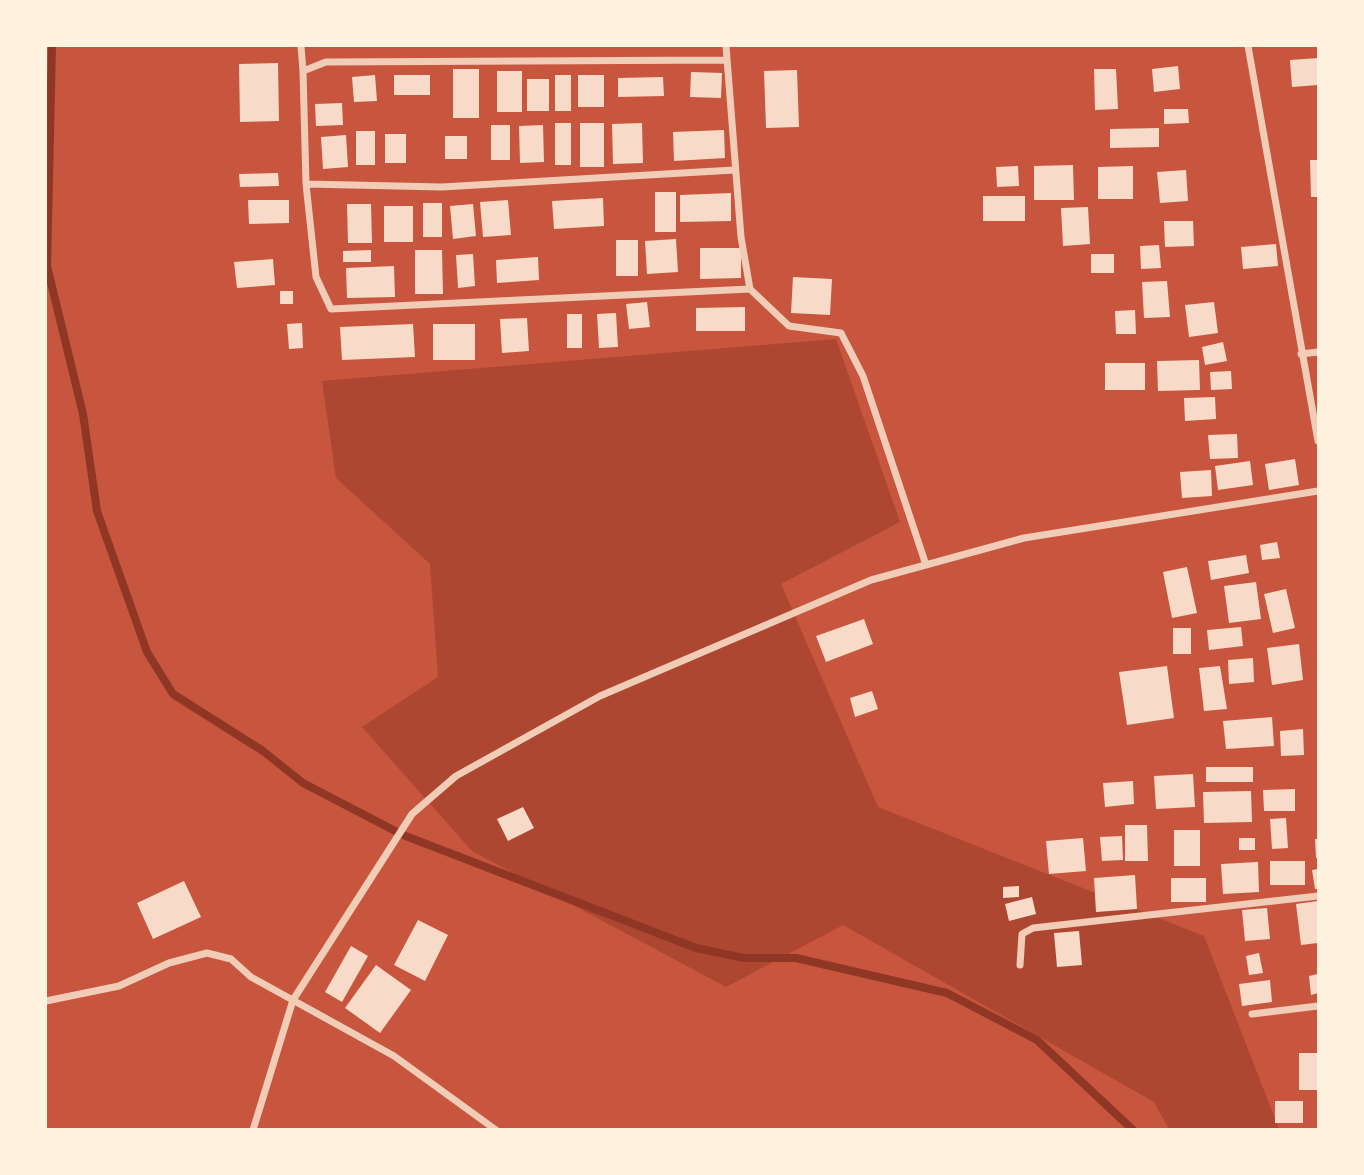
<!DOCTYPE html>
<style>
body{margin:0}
#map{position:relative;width:1364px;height:1175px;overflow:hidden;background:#c8553d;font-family:Rubik,sans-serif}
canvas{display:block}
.frame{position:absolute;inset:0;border:47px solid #fff3e0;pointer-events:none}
</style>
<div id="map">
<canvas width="1364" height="1175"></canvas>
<div class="frame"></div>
</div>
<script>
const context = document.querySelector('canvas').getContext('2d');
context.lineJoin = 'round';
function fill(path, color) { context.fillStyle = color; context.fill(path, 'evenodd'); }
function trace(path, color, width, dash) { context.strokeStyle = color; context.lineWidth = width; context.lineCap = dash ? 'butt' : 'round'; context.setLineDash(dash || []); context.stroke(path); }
const green = new Path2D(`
 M836 339 900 522 781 584 878 807 1204 936 1279 1129H1169L1154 1102 843 925 726 987 472 851 362 727 438 677 430 564 336 478 322 381Z`);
const stream = new Path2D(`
 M52 46 47 266 83 414 97 511 147 652 173 694 263 751 303 783 403 835 696 948 744 958H796L947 993 1037 1040 1133 1130`);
const building = new Path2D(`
 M1318 58V85L1292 87 1290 60Z
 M278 63 279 121 240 122 239 64Z
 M1178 66 1180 89 1154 92 1152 69Z
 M453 69H479V118H453Z
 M1094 69H1116L1118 109 1095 110Z
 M797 70 799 127 766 128 764 71Z
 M497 71H522V112H497Z
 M691 72 722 73 721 98 690 97Z
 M375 75 377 101 354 102 352 77Z
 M394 75H430V95H394Z
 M555 75H571V111H555Z
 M578 75H604V107H578Z
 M663 77 664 96 618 97V78Z
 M527 79H549V111H527Z
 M342 103 343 125 316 126 315 104Z
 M1164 109H1188L1189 123 1164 124Z
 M555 123H571V165H555Z
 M580 123H604V167H580Z
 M642 123 643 163 613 164 612 124Z
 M491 125H510V160H491Z
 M543 125 544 162 520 163 519 126Z
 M1159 128V147L1110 148V129Z
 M724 130 725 158 674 161 673 132Z
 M356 131H375V165H356Z
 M385 134H406V163H385Z
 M346 135 348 167 323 169 321 137Z
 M445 136H467V159H445Z
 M1310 160H1318V197H1311Z
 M1073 165 1074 200H1034V166Z
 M1018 166 1019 186 997 187 996 167Z
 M1133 166V199H1098V167Z
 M1186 170 1188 201 1160 203 1157 172Z
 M278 173 279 186 240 187 239 174Z
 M655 192H676V232H655Z
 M731 193V221L680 222V195Z
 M983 196H1025V221H983Z
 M603 198 604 226 554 229 552 201Z
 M248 200H289V223L249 224Z
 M508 200 511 235 483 237 480 202Z
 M423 203H442V237H423Z
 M347 204H371L372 243H348Z
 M473 204 476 236 453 239 450 206Z
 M384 206H413V242H384Z
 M1088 207 1090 244 1063 246 1061 208Z
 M1164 221H1193L1194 246 1165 247Z
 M676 239 678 272 647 274 645 241Z
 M616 240H638V276H616Z
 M1276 244 1278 266 1243 269 1241 247Z
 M1159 245 1161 268 1141 269 1140 246Z
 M700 248H741V278L700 279Z
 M371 250V262H343V251Z
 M415 250H442L443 294H415Z
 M473 254 475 286 458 288 456 255Z
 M1091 254H1114V273H1091Z
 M538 257 539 280 497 283 496 260Z
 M273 259 275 285 237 288 234 262Z
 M394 266 395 297 347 298 346 268Z
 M793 277 832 279 830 315 791 313Z
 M1167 281 1170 317 1144 318 1142 282Z
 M280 291H293V304H280Z
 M647 302 650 327 629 329 626 304Z
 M1214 302 1218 333 1189 337 1185 305Z
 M745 307V331H696V308Z
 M1135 310 1136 334H1116L1115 311Z
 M616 313 618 347 599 348 597 314Z
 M567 314H582V348H567Z
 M527 318 529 351 502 353 500 319Z
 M302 323 303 348 289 349 287 324Z
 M413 324 415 357 342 360 340 327Z
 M433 324H475V360H433Z
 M1223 342 1227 361 1205 365 1202 347Z
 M1199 360 1200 390 1158 391 1157 361Z
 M1105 363H1145V390H1105Z
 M1231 371 1232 389 1211 390 1210 372Z
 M1215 397 1216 419 1185 421 1184 398Z
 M1237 434 1238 458 1210 459 1208 435Z
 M1295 459 1299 485 1269 490 1265 464Z
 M1250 461 1253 485 1218 490 1215 466Z
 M1211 470 1212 496 1182 498 1180 472Z
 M1277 542 1280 558 1262 560 1260 545Z
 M1246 555 1249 573 1211 580 1208 561Z
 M1187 567 1197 613 1172 618 1163 572Z
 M1256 582 1261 619 1229 623 1224 586Z
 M1286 589 1295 628 1273 633 1264 594Z
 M864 619 873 644 826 662 816 636Z
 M1241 627 1243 646 1209 650 1207 630Z
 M1173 628H1191V654H1173Z
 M1299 644 1303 680 1272 685 1267 648Z
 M1253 658 1254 682 1229 684 1228 660Z
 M1167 666 1174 718 1127 725 1119 672Z
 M1220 666 1227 709 1204 711 1199 668Z
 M872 691 878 709 855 717 850 698Z
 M1272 717 1274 746 1226 749 1223 721Z
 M1303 729 1304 755 1281 756 1280 731Z
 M1206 767H1253V782H1206Z
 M1193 774 1195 807 1156 809 1154 776Z
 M1133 781 1134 804 1105 807 1103 783Z
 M1295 789V811H1264L1263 790Z
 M1251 791 1252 822 1204 823 1203 792Z
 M523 807 534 828 508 841 497 819Z
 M1286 818 1288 848 1272 849 1270 819Z
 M1125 825H1147L1148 861H1125Z
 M1174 830H1200V866H1174Z
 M1122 836 1123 860 1102 861 1100 837Z
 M1083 838 1086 871 1049 874 1046 841Z
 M1239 838H1255V850H1239Z
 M1315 839H1318V858H1316Z
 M1270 861H1305V885H1270Z
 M1258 862 1259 892 1223 894 1221 864Z
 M1318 869V889H1315L1312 870Z
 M1135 875 1137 909 1096 912 1094 878Z
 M1171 878H1206V902H1171Z
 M184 881 201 917 153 939 137 903Z
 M1019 886V897L1003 898V887Z
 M1032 897 1036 914 1009 921 1005 904Z
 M1318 901V943L1301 945 1296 904Z
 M1267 908 1270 939 1245 941 1242 910Z
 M418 920 448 935 425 981 394 965Z
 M1079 931 1082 965 1057 967 1054 933Z
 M351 946 368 956 342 1002 325 992Z
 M1259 953 1263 973 1249 975 1246 956Z
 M376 965 411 990 380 1033 345 1008Z
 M1318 974V993L1311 995 1309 976Z
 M1270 980 1272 1002 1242 1006 1239 984Z
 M1299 1053H1318V1090H1299Z
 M1275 1101H1303V1123H1275Z`);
const minor = new Path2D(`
 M301 46 303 71
 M726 46 741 237 750 289 789 326 841 333 863 376 926 565
 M1248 46 1318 441
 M726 60 326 62 303 71 306 184 316 277 331 309 750 289
 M306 184 442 187 734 170
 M1301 354 1318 352
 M1020 965 1022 934 1033 928 1318 896
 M46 1001 119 986 169 963 207 953 231 959 251 977 394 1056 496 1130
 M1252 1014 1318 1006
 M253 1130 293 1000 412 814 456 776 600 696 871 580 1024 538 1318 491`);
fill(green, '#ae4732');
trace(stream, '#8f3625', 8);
fill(building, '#f7dbc8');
trace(minor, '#f1ccb7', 7);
</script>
